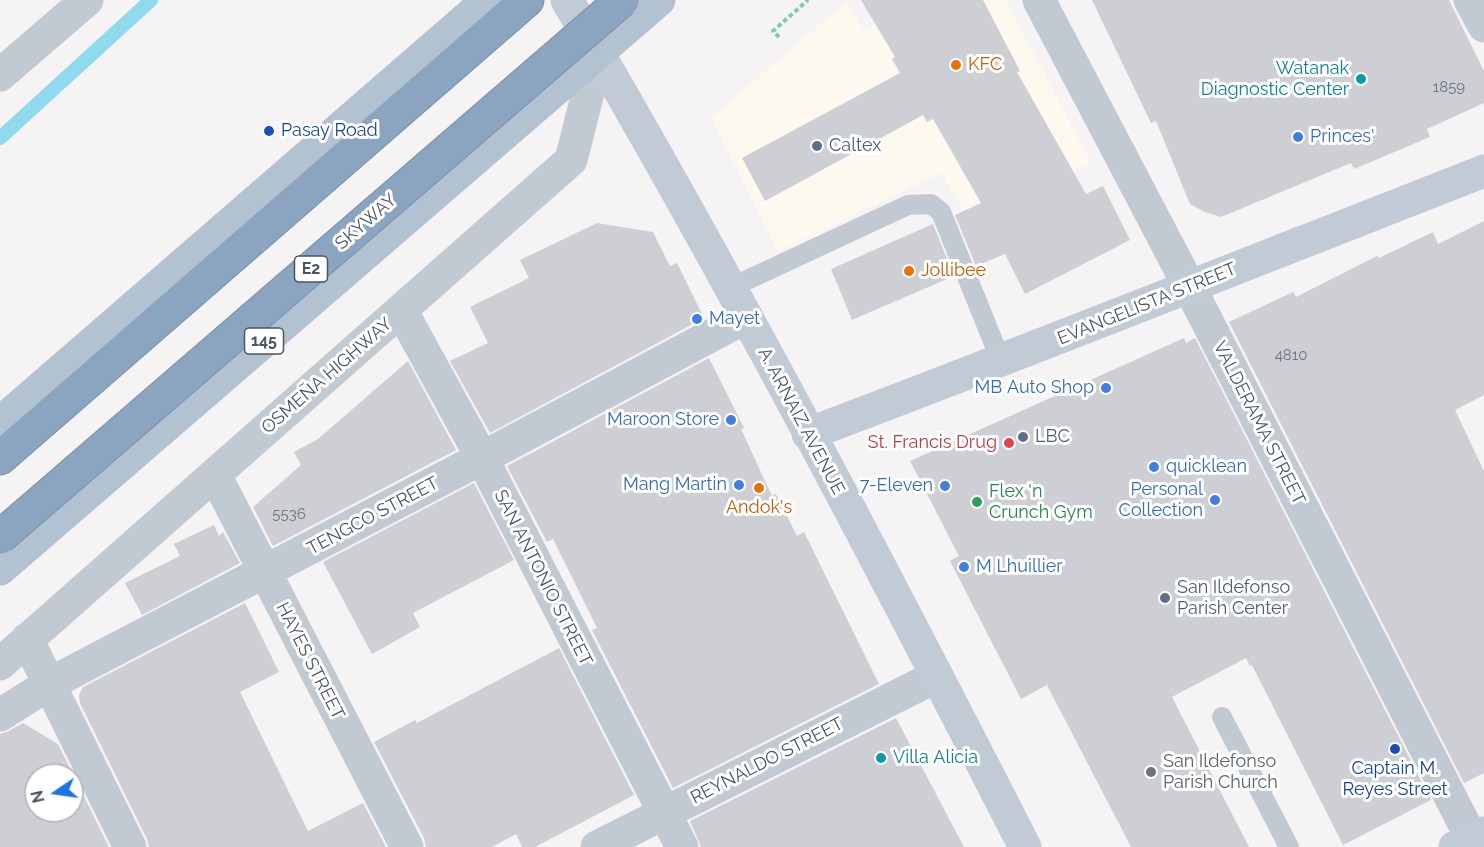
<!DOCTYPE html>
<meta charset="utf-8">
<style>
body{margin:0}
#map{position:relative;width:1484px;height:847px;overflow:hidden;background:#f5f3f3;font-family:Raleway,sans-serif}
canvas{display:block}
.north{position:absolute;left:24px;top:763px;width:60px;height:60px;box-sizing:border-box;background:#fff;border:2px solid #b7bbc0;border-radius:50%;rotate:257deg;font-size:16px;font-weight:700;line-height:24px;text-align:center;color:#4a5661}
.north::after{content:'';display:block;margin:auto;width:21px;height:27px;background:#1a73e8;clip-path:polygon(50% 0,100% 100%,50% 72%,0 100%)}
</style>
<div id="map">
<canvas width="1484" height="847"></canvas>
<div class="north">N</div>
</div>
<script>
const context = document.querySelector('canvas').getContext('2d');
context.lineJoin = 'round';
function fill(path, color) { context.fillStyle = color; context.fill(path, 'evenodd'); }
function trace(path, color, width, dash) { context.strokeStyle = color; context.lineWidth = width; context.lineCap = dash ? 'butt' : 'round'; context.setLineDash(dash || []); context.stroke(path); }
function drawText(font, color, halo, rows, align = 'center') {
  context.font = font + ' Raleway,sans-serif'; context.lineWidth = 6; context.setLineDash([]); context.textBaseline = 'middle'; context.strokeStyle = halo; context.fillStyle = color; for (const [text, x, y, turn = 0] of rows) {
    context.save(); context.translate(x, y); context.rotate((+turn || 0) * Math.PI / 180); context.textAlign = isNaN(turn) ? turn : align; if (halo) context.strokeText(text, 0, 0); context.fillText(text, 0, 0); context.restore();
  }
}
const commercial = new Path2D(`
 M917 0H1006L1091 163 971 225 942 173 778 251 711 118 847 1 864 31Z`);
const stream = new Path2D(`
 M0 138 151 0`);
const building = new Path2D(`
 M861 0H983L1020 71 1017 72 1086 194 1103 186 1130 240 1025 294 1005 254 976 266 955 215 981 203 933 119 927 122 923 115 765 201 742 158 900 73 892 59 895 57Z
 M1092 0H1449L1484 71V103L1427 129 1430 137 1354 169 1351 163 1221 217 1205 212 1190 204 1156 121 1151 123Z
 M1484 221V395L1455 410 1484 471V773L1464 783 1229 322 1293 292 1296 297 1377 256 1379 258 1433 232 1438 244Z
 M597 223 653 232 670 266 677 263 704 318 490 433 450 361 488 343 470 307 529 278 520 260Z
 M933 224 954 276 852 320 831 269Z
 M1184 338 1186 343 1195 338 1431 800 1343 845 1252 665 1250 666 1246 658 1172 697 1249 847H1131L1047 685 1021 699 950 561 959 556 910 461Z
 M709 358 744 428 741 429 772 496 776 494 797 536 804 532 879 684 673 788 592 630 597 628 553 539 547 542 507 466Z
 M408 361 456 450 273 546 253 507 301 465 294 452 318 439Z
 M474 483 514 560 413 613 420 627 372 654 323 562Z
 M214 525 219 536 223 532 240 563 142 615 125 583 180 556 174 544Z
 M245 603 279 672 240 692 308 831 363 803 386 847H149L147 839 80 703 79 695 83 687Z
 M559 648 634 795 535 847H522L516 834 492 847H426L424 838 374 742 415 720 417 723Z
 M896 718 964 847H701L690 821Z
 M23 723 58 744 109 847H0V734L9 731ZM36 775H72V811H36Z`);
const path = new Path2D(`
 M779 37 773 31 808 0`);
const lane = new Path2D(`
 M730 288 908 205 931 204 941 212 1001 361
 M1222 717 1289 847`);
const street = new Path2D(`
 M1039 0 1189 286 1476 847
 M1470 0 1484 26
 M0 75 87 0
 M401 310 482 458 682 847
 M215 475 407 847
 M27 639 130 847
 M0 664 571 160 598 53
 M0 715 51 683 482 458 746 317
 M597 847 937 676`);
const secondary = new Path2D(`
 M567 0C730 276 879 562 1025 847
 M808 434C1034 349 1259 259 1484 171
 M1455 847 1484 833`);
const primary = new Path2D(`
 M0 423 488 0
 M0 569 659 0`);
const highway = new Path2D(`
 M0 458 527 0`);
const highwayBridge = new Path2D(`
 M0 537 622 0`);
const markers = [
 [956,65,6,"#e8710a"],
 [1361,79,6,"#0f9aa8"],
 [269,131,6,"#1a4fb4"],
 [1298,137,6,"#3f7fe0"],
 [817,146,6,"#5c6f8a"],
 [909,271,6,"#e8710a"],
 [697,319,6,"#3f7fe0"],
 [1106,388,6,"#3f7fe0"],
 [731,420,6,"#3f7fe0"],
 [1023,437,6,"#5c6f8a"],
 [1009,443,6,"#e0444e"],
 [1154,467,6,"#3f7fe0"],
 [739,485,6,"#3f7fe0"],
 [945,486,6,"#3f7fe0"],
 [759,488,6,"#e8710a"],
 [1215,500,6,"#3f7fe0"],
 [977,502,6,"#2e9e5b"],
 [964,567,6,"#3f7fe0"],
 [1165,598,6,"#5c6f8a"],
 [1395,749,6,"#1a4fb4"],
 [881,758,6,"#0f9aa8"],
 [1151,772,6,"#6b7280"]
];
const numberNames = [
 ["1859",1449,87],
 ["4810",1291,355],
 ["5536",289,514]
];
const shields = [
 [311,269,33],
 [264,341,39]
];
const shieldNames = [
 ["E2",311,269],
 ["145",264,341]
];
const foodNames = [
 ["KFC",968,65],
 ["Jollibee",921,271],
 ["Andok's",759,508,"center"]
];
const cultureNames = [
 ["Watanak",1349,69],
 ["Diagnostic Center",1349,90],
 ["Villa Alicia",893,758,"left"]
];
const transitNames = [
 ["Pasay Road",281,131],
 ["Captain M.",1395,769,"center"],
 ["Reyes Street",1395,790,"center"]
];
const shopNames = [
 ["Princes'",1310,137,"left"],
 ["Mayet",709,319,"left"],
 ["MB Auto Shop",1094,388],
 ["Maroon Store",719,420],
 ["quicklean",1166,467,"left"],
 ["Mang Martin",727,485],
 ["7-Eleven",933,486],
 ["Personal",1203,490],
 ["Collection",1203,511],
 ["M Lhuillier",976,567,"left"]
];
const serviceNames = [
 ["Caltex",829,146],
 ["LBC",1035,437],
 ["San Ildefonso",1177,588],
 ["Parish Center",1177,609]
];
const streetNames = [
 ["SKYWAY",366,222,-41],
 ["EVANGELISTA STREET",1147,304,-22],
 ["OSMEÑA HIGHWAY",327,376,-41],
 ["A. ARNAIZ AVENUE",801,421,62],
 ["VALDERAMA STREET",1259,423,63],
 ["TENGCO STREET",373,516,-28],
 ["SAN ANTONIO STREET",543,578,63],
 ["HAYES STREET",310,661,63],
 ["REYNALDO STREET",767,761,-27]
];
const healthNames = [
 ["St. Francis Drug",997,443]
];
const leisureNames = [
 ["Flex 'n",989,492],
 ["Crunch Gym",989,513]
];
const worshipNames = [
 ["San Ildefonso",1163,762],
 ["Parish Church",1163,783]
];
fill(commercial, '#fdf9ef');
trace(stream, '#90daee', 14);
fill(building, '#cdcfd5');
trace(highway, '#7690ad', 35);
trace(path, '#7ad0a6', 4, [4.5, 3]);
trace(lane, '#c1cad2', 20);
trace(street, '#c1cad2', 33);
trace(secondary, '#c1cbd6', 33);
trace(primary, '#b3c2d1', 33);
trace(highway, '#8ba5c1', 33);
trace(highwayBridge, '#7690ad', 35, []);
trace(highwayBridge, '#8ba5c1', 33);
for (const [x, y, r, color] of markers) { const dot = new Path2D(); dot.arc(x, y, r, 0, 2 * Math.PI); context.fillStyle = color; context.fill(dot); trace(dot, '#fff', 2); }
drawText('15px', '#6b747e', null, numberNames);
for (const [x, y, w] of shields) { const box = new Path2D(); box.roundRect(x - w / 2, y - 13, w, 26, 4.5); context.fillStyle = '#fff'; context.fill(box); trace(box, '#4a5661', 1.5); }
drawText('bold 16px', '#4a5661', null, shieldNames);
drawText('18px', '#c56008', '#fff', foodNames, 'left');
drawText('18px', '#0d838f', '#fff', cultureNames, 'right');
drawText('18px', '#164399', '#fff', transitNames, 'left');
drawText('18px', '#366cbe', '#fff', shopNames, 'right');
drawText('18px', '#4e5e75', '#fff', serviceNames, 'left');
drawText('18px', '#4a5661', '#fff', streetNames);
drawText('18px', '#be3a42', '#fff', healthNames, 'right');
drawText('18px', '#27864d', '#fff', leisureNames, 'left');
drawText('18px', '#5b616d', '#fff', worshipNames, 'left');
</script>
